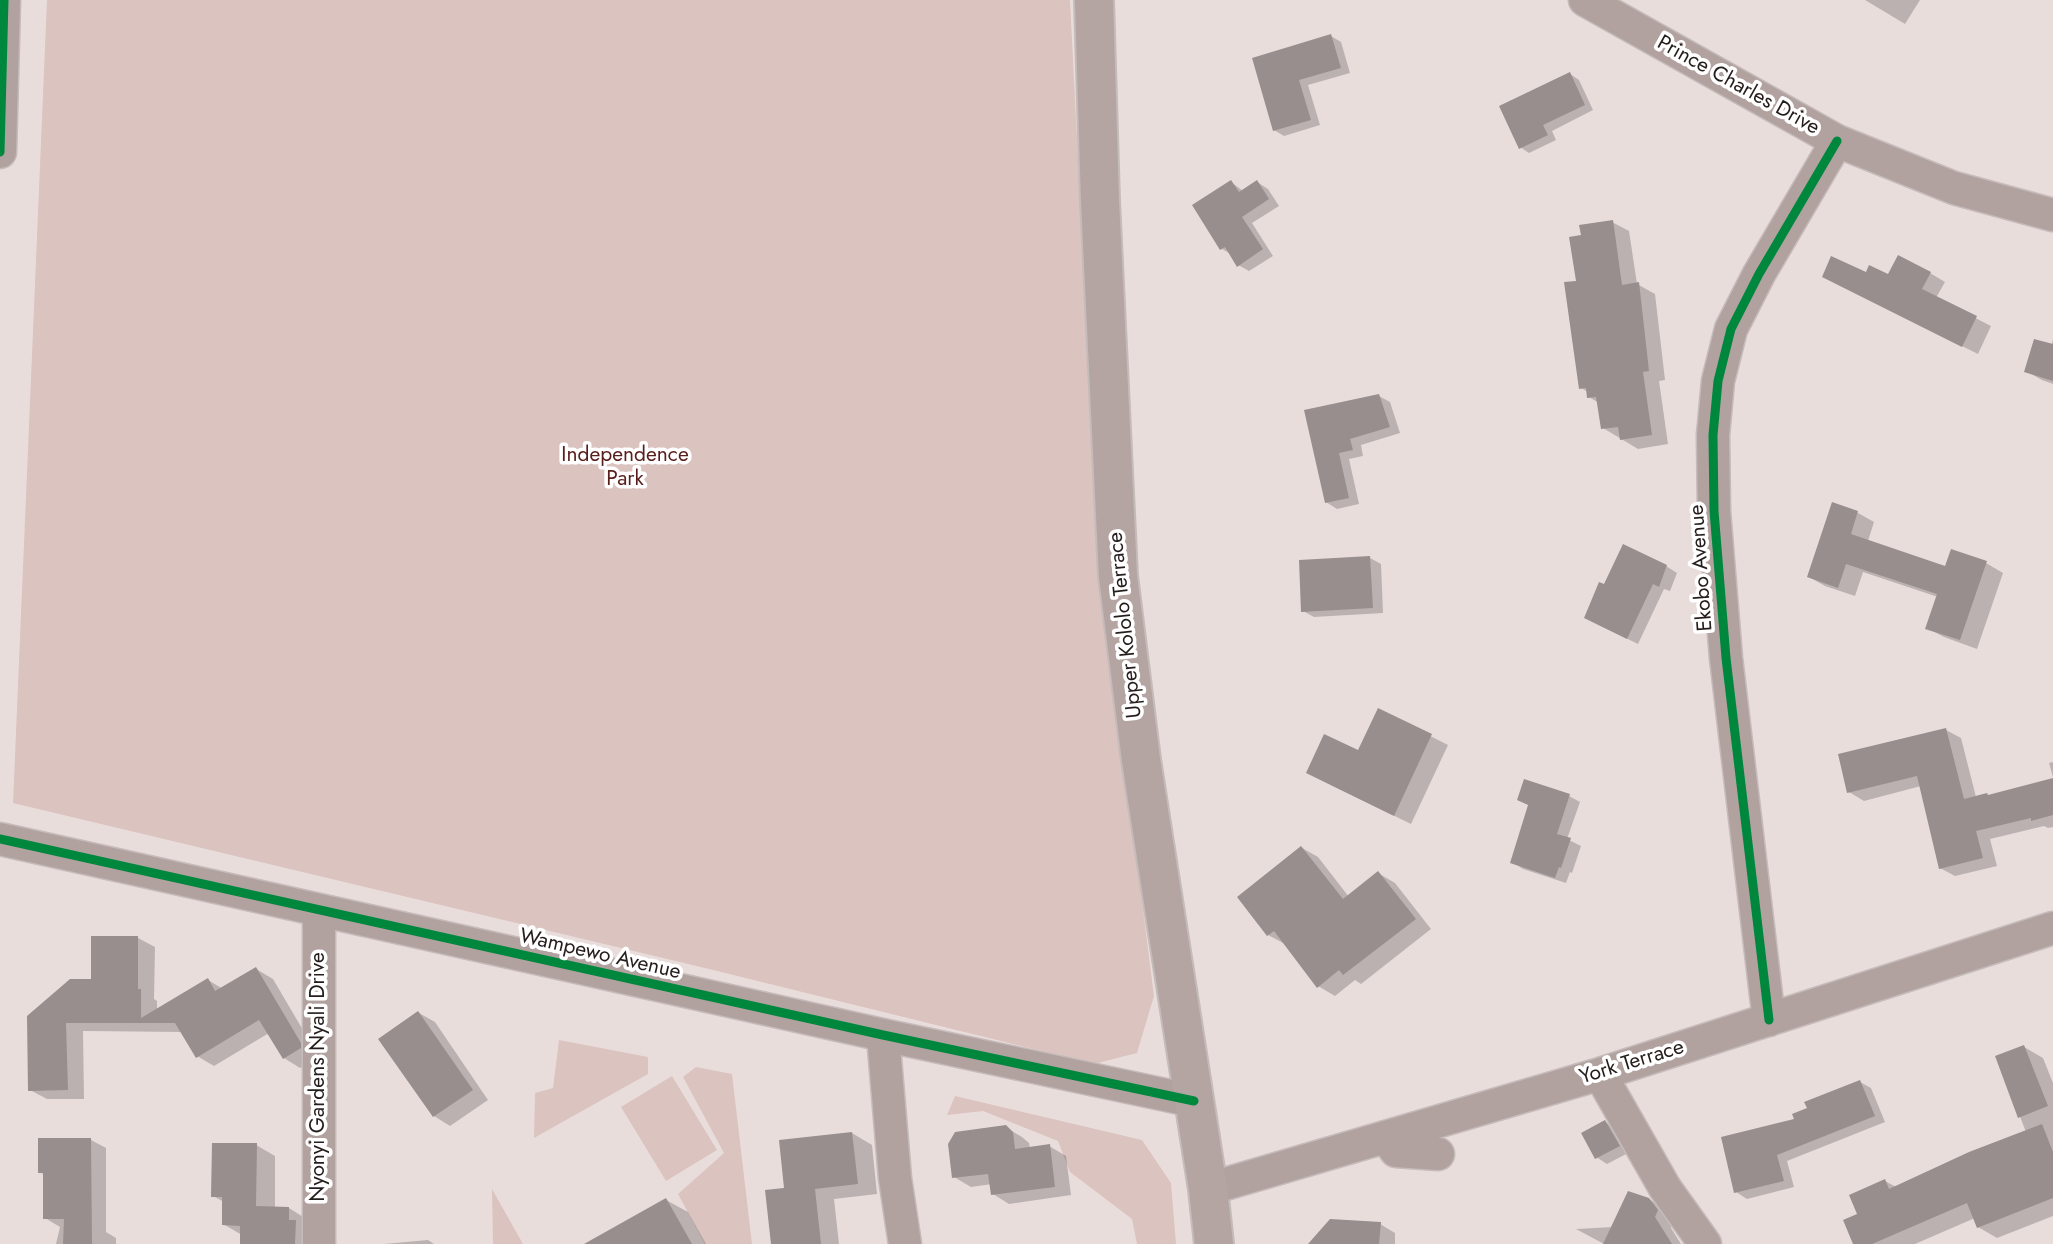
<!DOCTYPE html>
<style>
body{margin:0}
canvas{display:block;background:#e9dddc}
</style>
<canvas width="2053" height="1244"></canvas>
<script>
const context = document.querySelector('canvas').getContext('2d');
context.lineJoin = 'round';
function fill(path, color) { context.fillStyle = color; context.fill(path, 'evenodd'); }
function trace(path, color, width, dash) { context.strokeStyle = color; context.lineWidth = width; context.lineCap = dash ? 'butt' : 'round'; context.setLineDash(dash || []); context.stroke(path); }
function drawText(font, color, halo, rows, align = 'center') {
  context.font = font + ' Jost,sans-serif'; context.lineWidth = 7; context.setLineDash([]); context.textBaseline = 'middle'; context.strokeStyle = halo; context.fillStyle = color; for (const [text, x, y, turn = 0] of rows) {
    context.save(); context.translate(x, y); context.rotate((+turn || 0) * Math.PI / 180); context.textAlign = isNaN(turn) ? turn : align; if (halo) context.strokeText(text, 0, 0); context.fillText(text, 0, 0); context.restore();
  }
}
const green = new Path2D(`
 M47 0H1070L1098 556 1154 996 1137 1053 1094 1064 709 969 13 803Z
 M559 1040 648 1057V1074L534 1138 535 1093 553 1088Z
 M696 1067 732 1074 752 1244H705L678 1194 724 1153 683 1077Z
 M672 1076 717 1150 666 1181 621 1107Z
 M955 1096 1142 1140 1171 1183 1176 1244H1137L1132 1219 1070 1172 1058 1141 983 1111 947 1115Z
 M492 1189 523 1244H493Z`);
const shadow = new Path2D(`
 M1865 0H1920L1905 24Z
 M1331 36 1341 42 1350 73 1308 85 1320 125 1284 136 1274 130 1254 59Z
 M1570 74 1579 80 1593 110 1552 131 1556 140 1529 153 1520 147Z
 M1231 182 1243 191 1257 182 1268 189 1279 206 1252 223 1273 256 1249 271 1238 265 1231 254 1222 249Z
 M1612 222 1629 231 1637 284 1655 294 1665 380 1659 381 1668 444 1638 449 1603 428 1599 403 1589 397 1588 392 1581 388 1578 282 1583 236Z
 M1930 273 1945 282 1936 298 1991 326 1978 354 1839 285 1889 276Z
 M2053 340V384L2042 380 2026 371 2051 346Z
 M1379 396 1390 402 1400 433 1361 445 1363 456 1349 459 1359 504 1337 509 1326 502 1306 412Z
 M1833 504 1858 513 1874 522 1868 541 1946 568 1986 563 2003 573 1977 649 1944 637 1927 628 1938 597 1863 572 1855 596 1825 586 1809 577Z
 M1370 558 1381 564 1383 613 1314 617 1303 611Z
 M1666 566 1677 573 1670 591 1664 589 1638 644 1597 624 1605 587Z
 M1379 710 1448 745 1411 824 1325 782 1359 752Z
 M1946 730 1961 738 1976 797 1990 796 2053 780V827L2048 828 2044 826 1990 839 1997 866 1955 876 1940 868 1921 786 1864 801 1849 792Z
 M2053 762V777L2049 763Z
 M1525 782 1569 796 1580 802 1567 839 1581 846 1572 873 1570 872 1566 883 1523 869 1512 862 1530 806Z
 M1302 848 1318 857 1349 897 1378 873 1395 883 1431 929 1361 984 1355 980 1335 996 1318 986 1285 944 1268 935Z
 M138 938 155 947 154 999 157 1001V1011L208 980 223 989 256 969 273 979 317 1054V1058L300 1068 284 1058 269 1033 214 1066 197 1056 183 1032 83 1031 84 1099H47L30 1090 29 1016 93 981Z
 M419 1013 435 1022 488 1100 450 1126 434 1116Z
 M2024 1047 2043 1058 2053 1083V1216L1997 1238 1978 1227 1975 1218 1915 1244H1855L1860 1215 1885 1181 1896 1187 2026 1132 1997 1057Z
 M1860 1082 1871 1088 1885 1122 1787 1161 1794 1187 1747 1199 1736 1192 1796 1120Z
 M1605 1122 1616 1128 1630 1152 1607 1164 1596 1157Z
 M1005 1127 1022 1137 1029 1143 1030 1149 1049 1146 1066 1156 1071 1195 1009 1204 993 1194 992 1184 971 1187 954 1177Z
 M852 1133 872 1145 877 1194 834 1199 839 1244H773L786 1190Z
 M91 1140 106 1148V1232L116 1238V1244H56L60 1227 45 1218V1175L40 1172Z
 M256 1145 275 1156V1208H289L308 1220 307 1244H241L242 1235 223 1224 224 1202 213 1196Z
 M1649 1199 1666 1210 1674 1220 1671 1228 1681 1244H1604L1576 1229 1613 1227Z
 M666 1200 688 1212 706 1244H586Z
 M1380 1224 1395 1233V1244H1315Z
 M428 1240 434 1244H384Z`);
const building = new Path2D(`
 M1331 34 1341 68 1299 80 1311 120 1273 131 1252 58Z
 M1570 72 1585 105 1543 125 1548 135 1519 149 1499 106Z
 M1231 180 1239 192 1257 180 1269 199 1242 217 1263 249 1237 267 1225 247 1220 250 1192 205Z
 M1613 220 1622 285 1639 282 1649 371 1643 372 1652 435 1620 440 1618 427 1601 429 1596 397 1587 398 1586 388 1579 389 1564 282 1576 281 1569 237 1581 235 1579 225Z
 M1898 255 1931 272 1922 289 1977 316 1962 347 1822 277 1831 256 1866 272 1869 265 1888 274Z
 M2034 339 2053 344V381L2024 372Z
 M1379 394 1390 427 1350 439 1353 450 1339 453 1349 498 1325 503 1304 410Z
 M1832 502 1858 511 1851 534 1945 566 1951 549 1987 561 1960 640 1925 629 1937 594 1846 564 1838 588 1807 577Z
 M1623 544 1667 565 1659 587 1653 584 1627 639 1584 618 1599 582 1604 584Z
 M1370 556 1373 608 1301 612 1299 560Z
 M1378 708 1432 734 1394 816 1306 773 1324 734 1358 750Z
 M1946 728 1964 799 1987 793 1988 795 2053 778V815L2031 821V818L1976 831 1983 858 1939 869 1917 776 1847 793 1838 754Z
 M1524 779 1570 794 1557 834 1571 838 1561 868 1559 867 1555 878 1510 863 1528 805 1517 800Z
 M1301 846 1343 899 1378 871 1416 919 1343 975 1339 970 1317 988 1274 931 1267 936 1237 897Z
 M91 936H138V989H141V1018L208 978 215 991 256 967 301 1043V1048L283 1059 259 1020 196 1058 175 1023H66L68 1090 28 1091 27 1016 70 979H91Z
 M418 1011 473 1090 433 1117 378 1039Z
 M2024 1045 2048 1106 2018 1118 1995 1056Z
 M1860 1080 1875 1116 1777 1155 1784 1181 1734 1193 1721 1137 1794 1119 1792 1114 1807 1108 1804 1102Z
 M1605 1120 1620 1146 1595 1159 1581 1133Z
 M2042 1124 2053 1152V1198L1977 1228 1967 1203 1872 1244H1853L1843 1220 1857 1214 1849 1195 1885 1179 1889 1189 1969 1152Z
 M1006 1125 1013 1132 1015 1149 1050 1144 1055 1187 991 1195 988 1174 952 1178 948 1144 955 1132Z
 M852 1132 858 1184 815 1189 821 1244H771L765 1190 784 1188 779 1140Z
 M38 1138H91L92 1244H63L64 1219H43V1173H38Z
 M212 1143H257L256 1206 289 1207V1220H296L295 1244H240V1226L222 1225V1197H211Z
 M1628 1191 1649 1198 1658 1210 1655 1217 1672 1244H1603Z
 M666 1198 692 1244H584Z
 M1330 1219 1381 1222 1379 1244H1308Z`);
const minor = new Path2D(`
 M1585 0 1837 141 1954 188 2053 215
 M0 152 4 0
 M0 839 883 1035 1194 1101
 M1769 1020 1726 658 1714 511 1713 435 1718 381 1731 329 1759 274 1837 141
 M883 1035 895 1178 905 1244
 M1600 1074 1665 1188 1705 1244
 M1386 1137 1396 1151 1438 1154
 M1208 1189 1600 1074 2053 928
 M319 1244V910`);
const major = new Path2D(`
 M1094 0 1100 201 1118 576 1141 760 1208 1189 1214 1244`);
const cycleway = new Path2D(`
 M0 152 4 0
 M0 839 883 1035 1194 1101
 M1769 1020 1726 658 1714 511 1713 435 1718 381 1731 329 1759 274 1837 141`);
const streetNames = [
 ["Prince Charles Drive",1738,86,29],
 ["Ekobo Avenue",1702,568,-94],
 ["Upper Kololo Terrace",1126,625,-96],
 ["Wampewo Avenue",600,955,13],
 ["York Terrace",1632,1063,-17],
 ["Nyonyi Gardens Nyali Drive",319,1077,-90]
];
const parkNames = [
 ["Independence",625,456],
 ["Park",625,480]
];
fill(green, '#dbc3c0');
fill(shadow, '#0003');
fill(building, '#978e8d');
trace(minor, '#c5bbba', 35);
trace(major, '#c5bbba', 42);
trace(minor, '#b1a2a0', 32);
trace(major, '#b4a4a2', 38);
trace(cycleway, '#00873e', 9);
drawText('21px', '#241d1c', '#fff', streetNames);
drawText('21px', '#581e1c', '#fff', parkNames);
</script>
